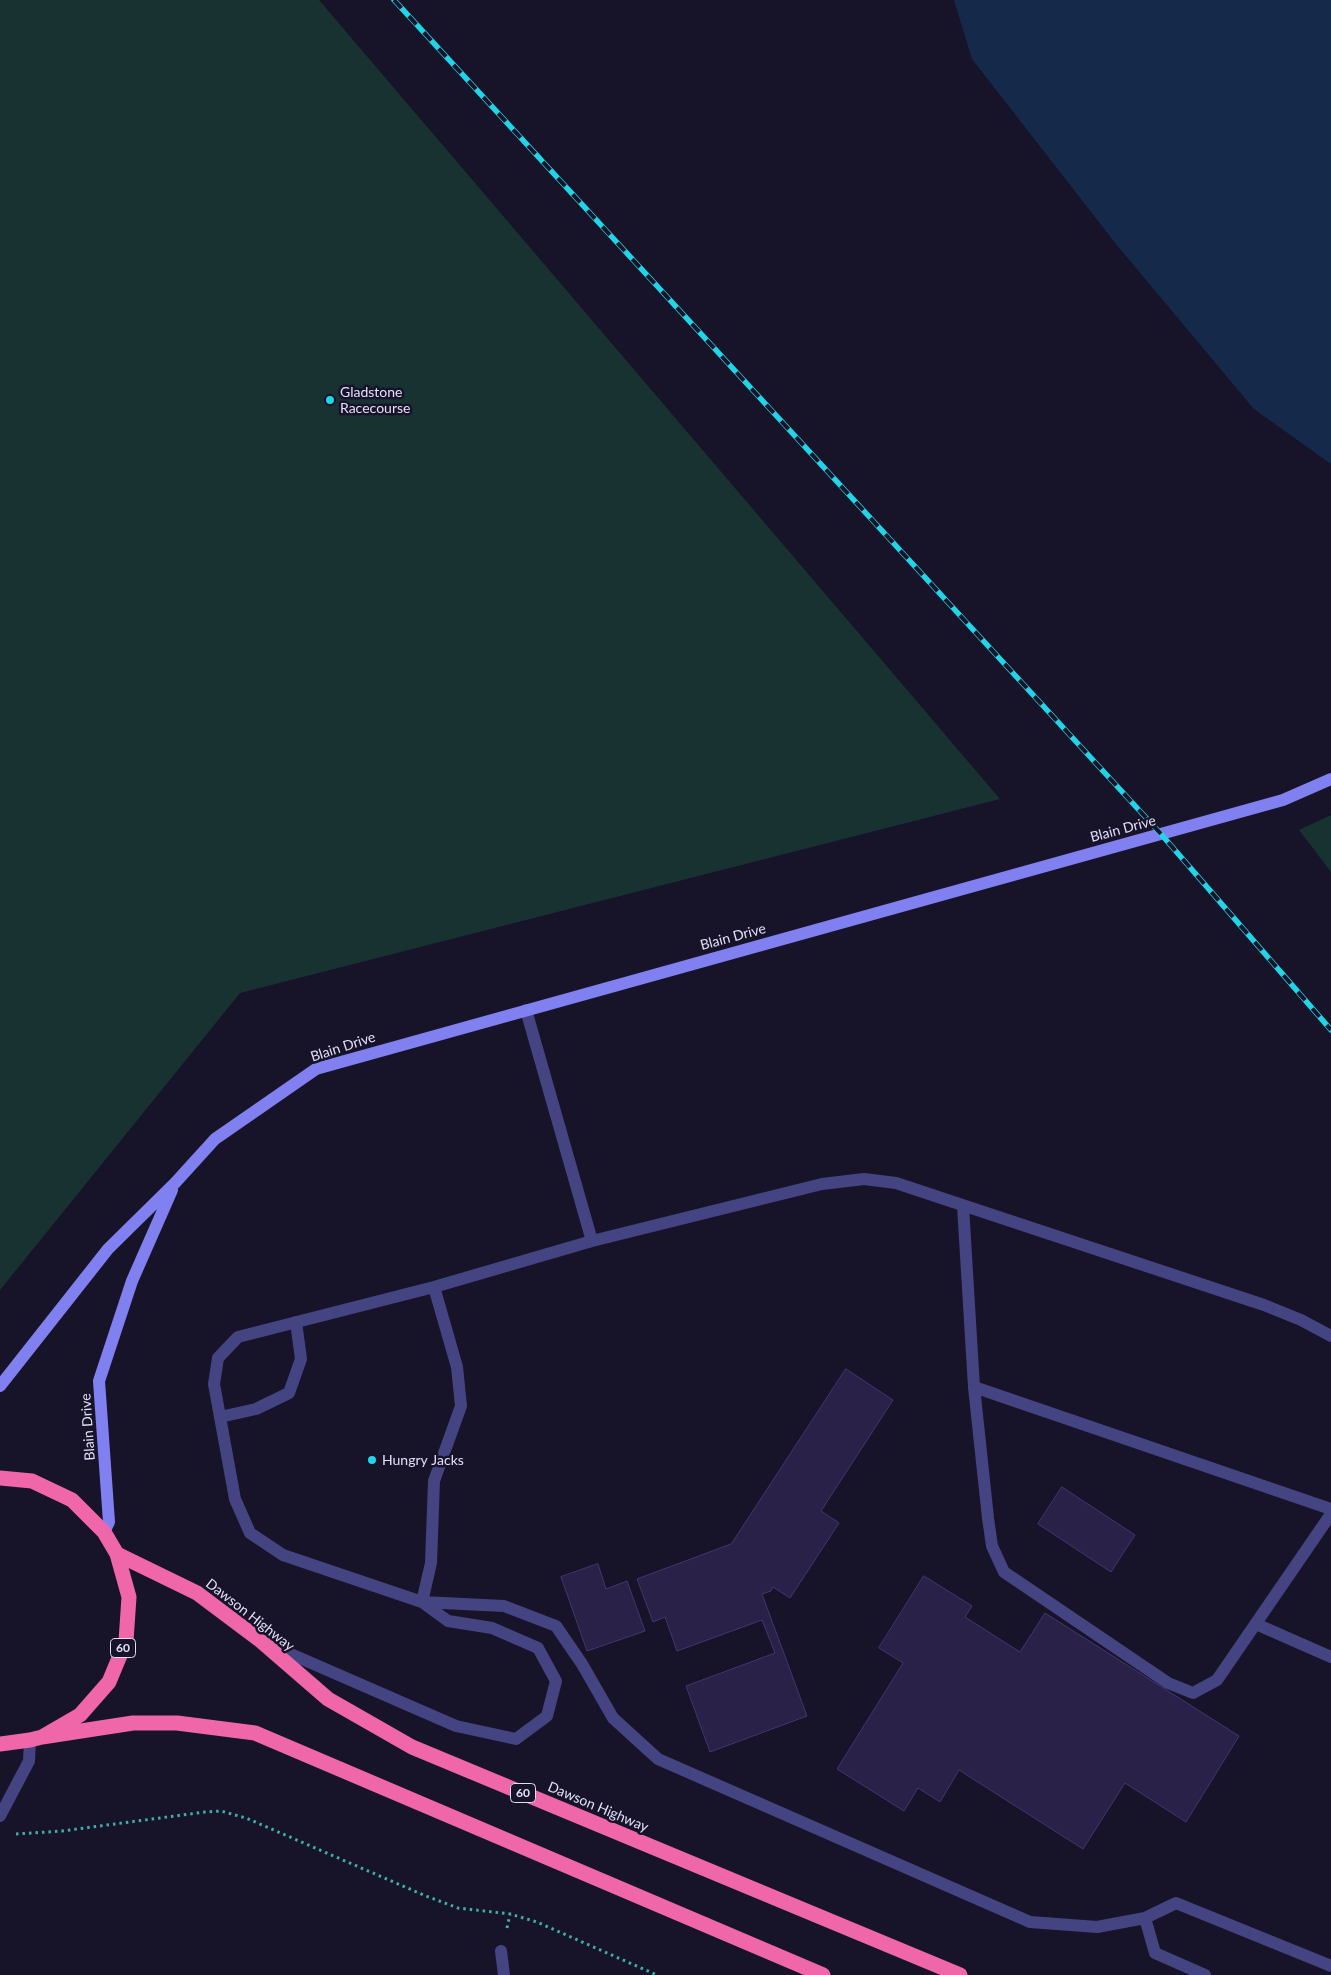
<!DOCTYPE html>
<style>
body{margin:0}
canvas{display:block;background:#171328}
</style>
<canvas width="1331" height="1975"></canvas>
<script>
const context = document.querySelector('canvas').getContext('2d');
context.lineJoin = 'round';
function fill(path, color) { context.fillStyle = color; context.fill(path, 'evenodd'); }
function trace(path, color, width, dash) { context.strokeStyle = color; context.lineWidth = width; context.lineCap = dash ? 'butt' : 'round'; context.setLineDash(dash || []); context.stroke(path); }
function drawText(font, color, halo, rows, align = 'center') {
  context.font = font + ' Lato,sans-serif'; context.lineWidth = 5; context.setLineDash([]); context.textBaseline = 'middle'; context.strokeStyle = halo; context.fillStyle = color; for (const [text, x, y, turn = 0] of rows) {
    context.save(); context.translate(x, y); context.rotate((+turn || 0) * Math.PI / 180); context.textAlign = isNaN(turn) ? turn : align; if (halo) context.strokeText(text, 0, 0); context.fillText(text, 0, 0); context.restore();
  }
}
const green = new Path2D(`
 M0 0H319L1000 799 240 993 0 1290Z
 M1331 815V872L1299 830Z`);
const water = new Path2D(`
 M954 0H1331V464L1254 409 1116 244 972 59Z`);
const building = new Path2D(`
 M846 1369 893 1400 821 1511 839 1523 790 1598 773 1587 771 1591 762 1594 807 1716 710 1752 686 1686 775 1653 762 1620 677 1651 665 1617 653 1622 637 1579 731 1544Z
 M1062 1487 1135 1535 1111 1572 1038 1524Z
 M598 1564 606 1589 627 1581 645 1631 587 1651 561 1577Z
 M924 1576 972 1606 965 1617 1020 1652 1045 1613 1239 1736 1186 1822 1125 1783 1083 1849 959 1770 940 1802 918 1788 904 1811 837 1769 903 1663 879 1648Z`);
const path = new Path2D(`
 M16 1834 62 1831 205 1812 221 1811 246 1818 426 1896 458 1908 510 1914 537 1922 657 1975
 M507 1928 510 1914`);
const lane = new Path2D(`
 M526 1010 592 1241 434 1287 238 1337 218 1358 214 1384 235 1499 250 1533 283 1555 422 1602 504 1606 556 1626 582 1664 613 1718 658 1759 1030 1922 1097 1927 1145 1918 1176 1903 1331 1966
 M963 1206 974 1387 988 1518 992 1546 1004 1572 1168 1683 1193 1693 1217 1680 1331 1514
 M592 1241 822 1184 864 1179 896 1183 1264 1305 1301 1320 1331 1336
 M974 1387 1331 1509
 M220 1417 256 1409 289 1393 301 1359 296 1322
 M422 1602 431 1563 434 1481 461 1406 457 1367 434 1287
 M1256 1624 1331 1657
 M270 1645 456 1726 516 1739 547 1716 556 1681 538 1648 492 1628 448 1621 422 1602
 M1145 1918 1155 1953 1205 1975`);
const street = new Path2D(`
 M0 1816 29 1761 30 1740
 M501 1951 504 1975`);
const secondary = new Path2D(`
 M0 1386 108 1249 175 1183 215 1139 316 1069 1283 800 1331 779
 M104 1532 109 1522 99 1381 132 1281 172 1190`);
const highway = new Path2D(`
 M0 1478 32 1481 72 1500 104 1532 117 1554 129 1597 126 1641 109 1682 80 1715 42 1737 30 1740 0 1744
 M117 1554 197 1593 261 1641 328 1699 412 1747 960 1975
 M42 1737 133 1723H177L255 1733 823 1975`);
const rail = new Path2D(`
 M394 0 1161 834 1331 1030`);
const markers = [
 [330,400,5,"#1fd5e7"],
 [372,1460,5,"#1fd5e7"]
];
const shields = [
 [123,1648,25],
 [523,1793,25]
];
const shieldNames = [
 ["60",123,1648],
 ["60",523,1793]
];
const poiNames = [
 ["Gladstone",340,392],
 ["Racecourse",340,408],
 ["Hungry Jacks",382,1460]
];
const streetNames = [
 ["Blain Drive",1123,829,-15],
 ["Blain Drive",733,937,-15],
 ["Blain Drive",343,1047,-18],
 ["Blain Drive",88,1427,-94],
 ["Dawson Highway",250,1615,38],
 ["Dawson Highway",598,1807,23]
];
fill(green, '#173231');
fill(water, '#152a4b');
fill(building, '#292147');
trace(building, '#413671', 1);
trace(path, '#3eb0a8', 3, [2.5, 4]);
trace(lane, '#454482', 12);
trace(street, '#454482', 12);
trace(secondary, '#8180f1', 12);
trace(highway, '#ef66a9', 15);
trace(rail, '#1fd5e7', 5.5);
trace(rail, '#171328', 4, [11]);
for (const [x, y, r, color] of markers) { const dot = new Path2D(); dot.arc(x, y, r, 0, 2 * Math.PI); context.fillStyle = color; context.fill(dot); trace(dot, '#171328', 2); }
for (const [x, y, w] of shields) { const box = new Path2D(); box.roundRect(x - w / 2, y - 9.5, w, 19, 4); context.fillStyle = '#171328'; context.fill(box); trace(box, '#e1defb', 1); }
drawText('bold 12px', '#e1defb', null, shieldNames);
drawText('14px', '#e1defb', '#171328', poiNames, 'left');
drawText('14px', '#e1defb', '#171328', streetNames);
</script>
